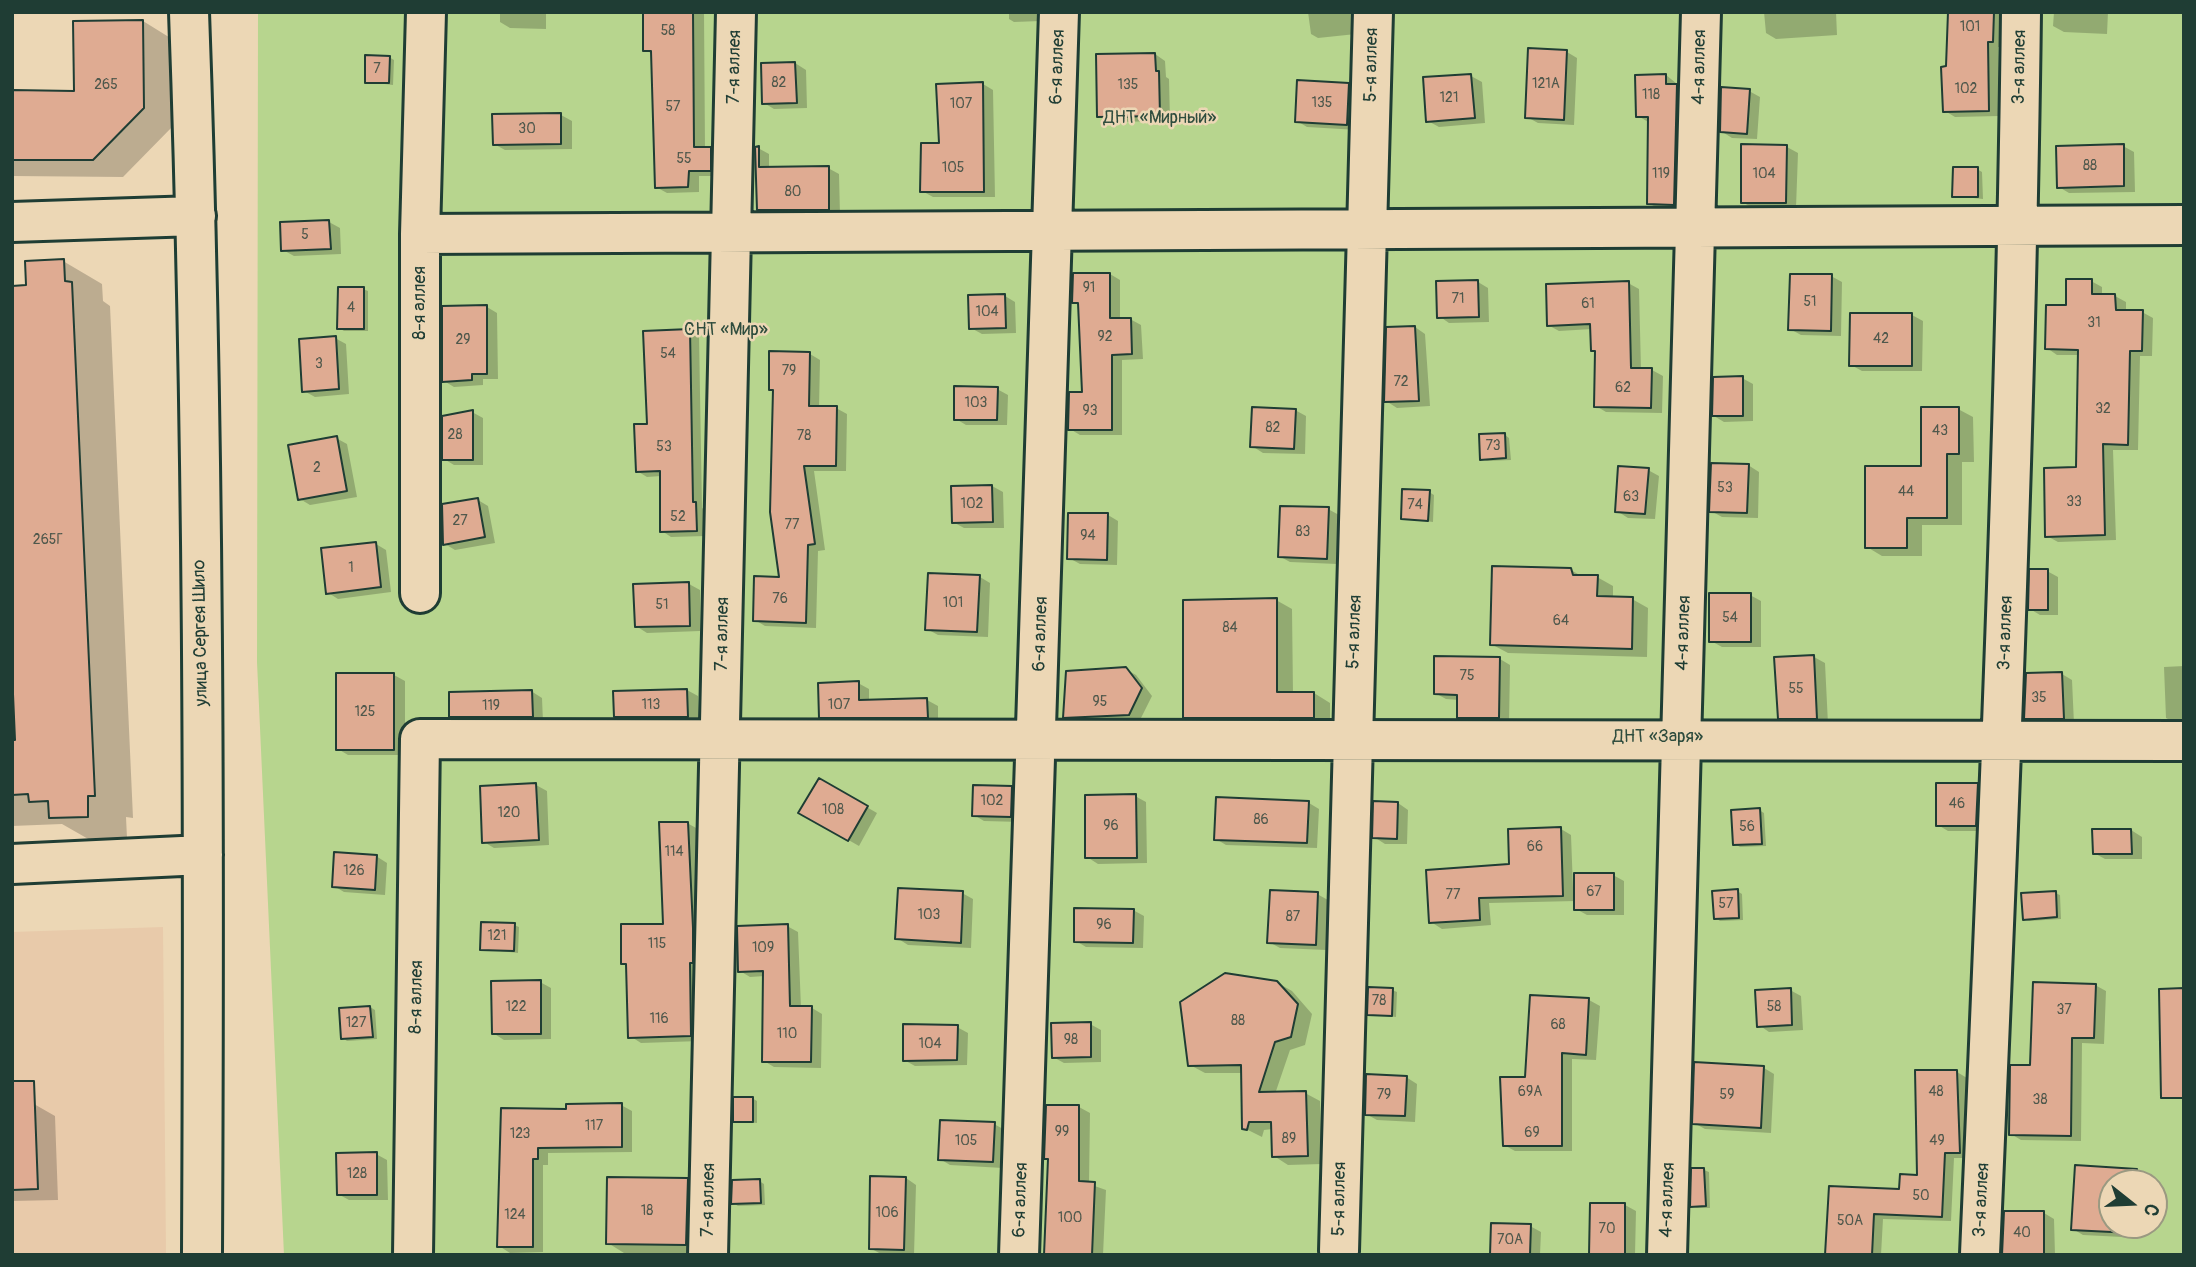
<!DOCTYPE html>
<meta charset="utf-8">
<style>
body{margin:0}
#map{position:relative;width:2196px;height:1267px;overflow:hidden;background:#ecd7b5;font-family:Pangolin,sans-serif}
canvas{display:block}
.frame{position:absolute;inset:0;border:14px solid #1f3d34;pointer-events:none}
.north{position:absolute;left:2098px;top:1169px;width:70px;height:70px;box-sizing:border-box;background:#ecd7b5;border:2px solid #9a9981;border-radius:50%;rotate:108deg;font-size:19px;font-weight:700;line-height:28px;text-align:center;color:#1f3d34}
.north::after{content:'';display:block;margin:auto;width:24px;height:32px;background:#1f3d34;clip-path:polygon(50% 0,100% 100%,50% 72%,0 100%)}
</style>
<div id="map">
<canvas width="2196" height="1267"></canvas>
<div class="frame"></div>
<div class="north">С</div>
</div>
<script>
const context = document.querySelector('canvas').getContext('2d');
context.lineJoin = 'round';
function fill(path, color) { context.fillStyle = color; context.fill(path, 'evenodd'); }
function trace(path, color, width, dash) { context.strokeStyle = color; context.lineWidth = width; context.lineCap = dash ? 'butt' : 'round'; context.setLineDash(dash || []); context.stroke(path); }
function drawText(font, color, halo, rows, align = 'center') {
  context.font = font + ' Pangolin,sans-serif'; context.lineWidth = 5; context.setLineDash([]); context.textBaseline = 'middle'; context.strokeStyle = halo; context.fillStyle = color; for (const [text, x, y, turn = 0] of rows) {
    context.save(); context.translate(x, y); context.rotate((+turn || 0) * Math.PI / 180); context.textAlign = isNaN(turn) ? turn : align; if (halo) context.strokeText(text, 0, 0); context.fillText(text, 0, 0); context.restore();
  }
}
const built = new Path2D(`
 M163 927 166 1255H12V932Z`);
const green = new Path2D(`
 M258 12H2184V1255H284L257 662ZM2112 1183H2154V1225H2112Z`);
const shadow = new Path2D(`
 M500 12H546V29L510 28 500 22Z
 M645 12H704L705 149 721 155V176H699V192L667 193 656 187 653 54 645 50Z
 M1009 12H1042L1041 21 1014 22 1009 19Z
 M1308 12H1353L1356 34 1318 38 1311 34Z
 M1427 12H1469V13L1430 14Z
 M1764 12H1836L1837 35 1776 39 1766 33Z
 M1949 12H2004V47H1998L1999 116 1955 117 1945 111Z
 M2054 12H2108L2107 34 2064 32 2053 26Z
 M143 21 172 39 174 125 123 177 12 176V92H76Z
 M1567 52 1577 58 1574 125 1538 123 1527 117Z
 M1155 54 1165 61 1166 77 1169 79 1170 121 1109 122 1098 116Z
 M389 57 394 60 393 85 367 82Z
 M795 63 806 70 807 108 774 109 764 103Z
 M1666 75 1687 92 1684 210H1660L1649 203 1650 123 1638 116Z
 M1471 76 1482 82 1485 123 1439 127 1428 121Z
 M983 84 993 90 995 197H933L922 191 941 145Z
 M1349 85 1359 91 1358 130 1307 127 1297 121Z
 M1749 91 1760 97 1757 139 1732 138 1721 131Z
 M561 115 572 121V149L505 150 494 144Z
 M2123 146 2134 152 2135 192 2069 193 2059 187Z
 M1787 147 1798 153 1796 208H1753L1742 202Z
 M758 148 769 154V169L828 168 839 174 840 215 770 216 759 209Z
 M1977 169 1982 172 1983 199 1954 196Z
 M329 222 340 228 341 254 294 256 283 250Z
 M63 261 102 284 103 301 110 306 133 818 126 817 127 838 90 840 62 824 12 826V727H16L28 287Z
 M1110 274 1120 280V320L1130 319 1141 325 1143 359 1122 360V435H1080L1070 429 1083 394 1080 306 1073 302Z
 M1831 276 1842 282 1841 336 1801 335 1790 329Z
 M2091 281 2102 287V296H2115L2126 302V312H2142L2153 318 2152 356H2140L2138 450H2113L2116 540 2058 542 2047 536 2077 469 2079 355H2057L2047 348 2067 307Z
 M1478 282 1488 288 1489 322 1449 323 1439 316Z
 M1628 283 1639 289 1641 370H1652L1663 376 1662 413 1606 412 1596 406V352L1592 350V329L1559 331 1548 325Z
 M363 289 368 291V331H344L339 328Z
 M1005 296 1015 302 1016 333 982 334 971 328Z
 M487 307 497 313 498 379H483V385L454 387 444 381Z
 M1912 315 1923 321 1922 371H1862L1851 365Z
 M1415 327 1425 334 1430 406 1397 408 1386 401Z
 M690 331 699 336 702 508 705 510 706 536 671 537 662 531 661 476 647 477 637 471 649 426Z
 M335 338 346 344 349 394 315 397 304 391Z
 M810 354 820 360 819 408H836L847 414 846 471H814L825 550 818 551 816 628 765 626 755 620 781 579 775 392 770 389Z
 M1742 378 1753 384V421L1724 422 1714 416Z
 M997 389 1008 395 1007 425H966L956 419Z
 M1958 409 1973 417 1974 462H1962V525H1922V556H1882L1867 547 1923 467Z
 M1295 410 1306 416 1305 454 1263 453 1252 446Z
 M472 412 483 418V465H454L444 459Z
 M1505 435 1509 438 1511 460 1487 461 1482 459Z
 M336 438 347 444 357 497 310 505 300 499Z
 M1748 465 1759 472 1758 518 1722 517 1711 511Z
 M1648 470 1659 476 1655 519 1628 518 1617 511Z
 M992 486 1003 492 1004 528H964L953 522Z
 M1429 492 1434 495 1433 522 1402 518Z
 M478 500 488 506 495 543 455 550 445 544Z
 M1328 509 1339 515 1337 564 1290 562 1279 556Z
 M1108 515 1118 521 1117 565 1080 564 1069 558Z
 M376 544 386 550 391 592 338 599 327 592Z
 M1571 570 1583 577H1597L1613 586V598L1632 599 1648 608 1647 657 1508 653 1491 644Z
 M2047 571 2058 577V615H2040L2030 609Z
 M980 577 990 583 988 637 938 635 927 629Z
 M689 584 700 590V631L647 633 636 626Z
 M1750 595 1761 601V647H1722L1711 641Z
 M1276 600 1292 609 1293 694 1314 693 1330 703V727L1201 726 1185 717Z
 M1814 657 1825 663 1828 724H1790L1780 718Z
 M1500 659 1510 665 1509 724 1469 723 1458 717 1459 700 1446 699 1435 693Z
 M2184 666V726H2181L2166 718 2164 667Z
 M1125 669 1136 675 1152 696 1140 720 1075 723 1065 717Z
 M2062 674 2072 680 2074 724H2037L2026 718Z
 M338 675H394L405 681V755H348L338 749Z
 M858 683 869 689V702L927 700 938 706V723H832L821 717Z
 M687 690 698 696 699 723H627L616 716Z
 M531 691 542 698 543 722H462L451 716Z
 M820 780 877 813 859 846 801 813Z
 M536 785 547 791 549 845 494 848 484 842Z
 M1977 785 1988 791 1986 831H1948L1938 825Z
 M1011 788 1022 794 1021 822 984 821 974 815Z
 M1135 796 1146 802 1147 863 1098 864 1087 857Z
 M1309 803 1319 809 1317 848 1226 845 1216 839Z
 M1398 803 1408 810 1407 844H1385L1374 837Z
 M1759 810 1764 813 1766 846 1740 847 1735 844Z
 M687 823 698 829 703 935 701 1041 641 1043 630 1036 628 965 623 963 665 926Z
 M1561 829 1571 835 1573 888 1613 875 1624 881V915H1587L1576 909V901L1489 903 1491 925 1442 929 1431 922Z
 M2131 830 2142 837V859H2105L2094 853Z
 M376 856 387 863 385 895 344 892 334 886Z
 M1737 891 1742 894 1743 920 1720 921 1716 918Z
 M962 893 973 899 971 948 908 945 897 938Z
 M2055 893 2060 895 2061 919 2029 921 2024 919Z
 M1317 894 1328 900 1326 950 1280 948 1269 942Z
 M1133 910 1144 916 1143 948 1086 947 1076 941Z
 M514 925 519 927 518 953 482 949Z
 M787 926 798 932 801 1008H812L822 1014 821 1068 774 1067 764 1061 765 976 750 977 740 971Z
 M540 982 551 988V1039L504 1040 493 1033Z
 M1276 982 1292 991 1312 1014 1305 1045 1290 1050 1275 1094 1305 1093 1320 1101 1322 1164 1288 1165 1274 1156 1273 1129 1264 1130 1262 1137 1244 1128 1243 1073H1205L1190 1065Z
 M2095 985 2106 991 2104 1044 2082 1043 2081 1141 2021 1140 2011 1134 2032 1067Z
 M1392 990 1397 992 1396 1017 1369 1014Z
 M1790 990 1801 996 1803 1030 1769 1032 1759 1025Z
 M1589 1000 1600 1006 1596 1060 1572 1059V1151H1515L1504 1145 1527 1079Z
 M370 1007 375 1010 377 1039 347 1041 343 1038Z
 M1090 1024 1101 1030V1062L1064 1063 1053 1057Z
 M957 1027 968 1033 967 1065 915 1066 904 1060Z
 M1764 1068 1774 1074 1771 1133 1705 1129 1694 1123Z
 M1957 1072 1967 1078 1969 1158H1954L1951 1221 1883 1219 1881 1255 1827 1253 1919 1177Z
 M1406 1077 1417 1084 1415 1122 1377 1120 1366 1114Z
 M752 1098 757 1101V1123L735 1121Z
 M34 1104 55 1116 58 1200 12 1201V1105Z
 M621 1105 632 1111V1152L548 1153V1165H543V1252L510 1253 499 1246 503 1110 568 1111Z
 M1079 1107 1090 1113 1089 1184 1106 1190 1103 1255H1046L1050 1160Z
 M994 1124 1005 1130 1003 1168 950 1165 940 1159Z
 M376 1154 387 1160 388 1200H349L338 1194Z
 M2077 1167 2136 1170 2147 1177 2146 1183H2112V1225H2143L2142 1238 2083 1235 2073 1229Z
 M1704 1170 1709 1172 1710 1208H1697L1692 1206Z
 M906 1178 916 1185 914 1255 881 1254 870 1248Z
 M687 1179 704 1189 702 1253H624L608 1243Z
 M759 1181 764 1184 765 1205 738 1206 733 1203Z
 M1625 1205 1636 1211 1635 1255H1591Z
 M2044 1213 2054 1219 2055 1255H2004Z
 M1530 1226 1541 1232 1540 1255H1492Z`);
const building = new Path2D(`
 M643 12H693L694 147H711V171H689L688 187 655 188 651 51H643Z
 M1948 12H1994L1993 42H1988L1989 111 1943 112 1941 67 1946 66Z
 M143 20 144 108 93 160H12V90L74 91 73 21Z
 M1528 48 1567 50 1564 120 1525 118Z
 M1155 53 1156 71H1159L1160 116 1097 117 1096 54Z
 M365 55 390 56 389 83H365Z
 M795 62 797 103 762 104 761 63Z
 M1471 74 1475 118 1426 122 1423 77Z
 M1666 74V84H1677L1674 205 1647 204 1648 117H1636L1635 75Z
 M1297 80 1349 83 1347 125 1295 122Z
 M983 82 984 192H920L921 143H939L936 84Z
 M1721 87 1750 89 1747 134 1720 132Z
 M561 113V144L493 145 492 114Z
 M1741 144 1787 145 1786 203H1741Z
 M2124 144V186L2057 188 2056 146Z
 M759 146V167L829 166V210H757L755 147Z
 M1953 167H1978V197H1952Z
 M329 220 331 249 281 251 280 222Z
 M64 259 65 281 72 282 95 796H88V817L49 818 48 801 29 802 28 794 12 795V740H15L12 671V286L26 285 25 261Z
 M1073 273H1110V318H1131L1132 354 1112 355V430H1068L1069 392H1082L1078 303H1072Z
 M1790 274H1832L1831 331 1788 330Z
 M2066 279H2092V294H2115L2116 310H2143L2142 351H2130L2128 445 2103 444 2105 535 2045 537 2044 468 2076 467 2078 350 2045 349 2046 305H2066Z
 M1478 280 1479 317 1437 318 1436 281Z
 M1629 281 1631 368H1652L1651 408 1594 407 1595 351H1591L1590 324 1547 326 1546 284Z
 M338 287H364V329H337Z
 M1005 294 1006 328 969 329 968 295Z
 M487 305V374H472V380L442 382V306Z
 M1850 313H1912V366H1849Z
 M1415 326 1419 401 1384 402 1386 327Z
 M690 329 693 502H696L697 531 660 532V471L636 472 634 424H647L643 331Z
 M336 336 339 389 302 392 299 339Z
 M769 351 810 352 809 406H837L836 466H804L815 544 808 545 806 623 753 621 754 576 779 577 770 512 773 390H769Z
 M1743 376V416H1712L1713 377Z
 M954 386 998 387 997 420H954Z
 M1252 407 1296 409 1294 449 1250 447Z
 M1921 407H1959V454H1947V518H1907V548H1865V466H1921Z
 M473 410V460H442V416Z
 M1505 433 1506 458 1480 460 1479 434Z
 M337 436 347 491 298 500 288 445Z
 M1711 463 1749 464 1747 513 1709 512Z
 M1618 466 1649 468 1645 514 1615 512Z
 M992 485 993 522 952 523 951 486Z
 M1402 489 1430 490 1428 521 1401 519Z
 M478 498 485 537 443 545 442 504Z
 M1280 506 1329 507 1327 559 1278 557Z
 M1068 513H1108L1107 560 1067 559Z
 M376 542 381 587 326 594 321 548Z
 M1492 566 1571 568 1573 575H1598L1597 596 1633 597 1632 649 1490 645Z
 M2029 569H2048V610H2028Z
 M928 573 980 575 977 632 925 630Z
 M689 582 690 626 635 627 633 584Z
 M1709 593H1751V642H1709Z
 M1277 598V692H1314V718H1183V600Z
 M1814 655 1817 719H1778L1774 657Z
 M1434 656 1500 657 1499 718H1457V695L1434 694Z
 M1126 667 1142 688 1129 715 1063 718 1066 671Z
 M2062 672 2064 719H2024L2026 673Z
 M336 673H394V750H336Z
 M859 681V700L927 698 928 718H819L818 683Z
 M687 689 688 717H614L613 691Z
 M532 690 533 717H449V692Z
 M819 778 868 806 848 841 798 813Z
 M536 783 539 840 482 843 480 786Z
 M1936 783H1978L1976 826H1936Z
 M973 785 1012 786 1011 817 972 816Z
 M1136 794 1137 858H1085V795Z
 M1216 797 1309 801 1307 843 1214 840Z
 M1373 801 1398 802 1397 839 1372 838Z
 M1760 808 1762 844 1733 845 1731 810Z
 M659 822H688L693 928V963H690L691 1036 628 1038 626 964H621V924H663Z
 M1561 827 1563 896 1479 898 1480 920 1429 923 1426 870 1509 864 1508 829Z
 M2092 829H2131L2132 854H2093Z
 M334 852 377 855 375 890 332 887Z
 M1574 873H1614V910H1574Z
 M898 888 963 891 961 943 895 939Z
 M1738 889 1739 918 1714 919 1712 891Z
 M1270 890 1318 892 1316 945 1267 943Z
 M2056 891 2057 917 2023 920 2021 893Z
 M1074 908 1134 909 1133 943 1074 942Z
 M481 922 515 923 514 951 480 950Z
 M788 924 790 1006H812L811 1062H762L763 971 738 972 737 926Z
 M1225 973 1277 981 1298 1004 1291 1037 1275 1042 1259 1092 1306 1091 1308 1156 1272 1157 1271 1122H1249L1247 1130 1242 1129 1241 1065 1188 1066 1180 1002Z
 M541 980V1034H492L491 981Z
 M2033 982 2096 984 2094 1038H2072L2071 1136 2009 1135 2010 1065H2030Z
 M1368 987 1393 988 1392 1016 1367 1015Z
 M1791 988 1792 1025 1757 1027 1755 990Z
 M2184 988V1098H2161L2159 989Z
 M1530 995 1589 998 1586 1055 1562 1053V1146H1503L1500 1077H1525Z
 M370 1006 373 1037 341 1039 339 1008Z
 M1091 1022V1057L1052 1058 1051 1023Z
 M903 1024 958 1025 957 1060 903 1061Z
 M1694 1062 1764 1066 1761 1128 1692 1124Z
 M1915 1070H1957L1960 1153H1945L1942 1217 1874 1214 1872 1255H1825L1829 1186 1899 1189 1900 1174 1917 1175Z
 M1366 1074 1407 1076 1405 1116 1365 1115Z
 M12 1081H34L38 1189 12 1190Z
 M733 1097H753V1122H733Z
 M622 1103V1147L538 1148V1159H533V1247H497L501 1108 566 1109V1104Z
 M1046 1105H1079V1181L1095 1182 1092 1255H1044L1048 1159H1044Z
 M940 1120 995 1122 993 1162 938 1160Z
 M377 1152V1195H337L336 1153Z
 M2075 1165 2137 1169 2136 1183H2112V1225H2133L2132 1233 2071 1230Z
 M1691 1168H1704L1706 1206 1690 1207Z
 M870 1176 906 1177 904 1250 869 1249Z
 M607 1177 688 1178 686 1245 606 1244Z
 M760 1179 761 1203 731 1204 732 1180Z
 M1590 1203H1625V1255H1589Z
 M2004 1211H2044V1255H2002Z
 M1491 1223 1531 1224 1530 1255H1490Z`);
const minor = new Path2D(`
 M189 12C204 426 204 841 202 1255
 M12 222 196 216
 M420 234 2184 225
 M420 593V234L426 12
 M12 864 203 855
 M1339 1251 1373 12
 M1980 1254C1998 840 2016 427 2021 12
 M413 1255 420 739 2184 741
 M708 1255 736 12
 M1019 1255 1059 12
 M1667 1255 1701 12`);
const numberNames = [
 ["101",1970,27],
 ["58",668,31],
 ["7",377,69],
 ["82",779,83],
 ["121А",1546,84],
 ["265",106,85],
 ["135",1128,85],
 ["102",1966,89],
 ["118",1651,95],
 ["121",1449,98],
 ["135",1322,103],
 ["107",961,104],
 ["57",673,107],
 ["30",527,129],
 ["55",684,159],
 ["88",2090,166],
 ["105",953,168],
 ["119",1661,174],
 ["104",1764,174],
 ["80",793,192],
 ["5",305,235],
 ["91",1089,288],
 ["71",1458,299],
 ["51",1810,302],
 ["61",1588,304],
 ["4",351,308],
 ["104",987,312],
 ["31",2094,323],
 ["92",1105,337],
 ["42",1881,339],
 ["29",463,340],
 ["54",668,354],
 ["3",319,364],
 ["79",789,371],
 ["72",1401,382],
 ["62",1623,388],
 ["103",976,403],
 ["32",2103,409],
 ["93",1090,411],
 ["82",1273,428],
 ["43",1940,431],
 ["28",455,435],
 ["78",804,436],
 ["73",1493,446],
 ["53",664,447],
 ["2",317,468],
 ["53",1725,488],
 ["44",1906,492],
 ["63",1631,497],
 ["33",2074,502],
 ["102",972,504],
 ["74",1415,505],
 ["52",678,517],
 ["27",460,521],
 ["77",792,525],
 ["83",1303,532],
 ["94",1088,536],
 ["265Г",48,540],
 ["1",351,568],
 ["76",780,599],
 ["101",953,603],
 ["51",662,605],
 ["54",1730,618],
 ["64",1561,621],
 ["84",1230,628],
 ["75",1467,676],
 ["55",1796,689],
 ["35",2039,698],
 ["95",1100,702],
 ["113",651,705],
 ["107",839,705],
 ["119",491,706],
 ["125",365,712],
 ["102",992,801],
 ["46",1957,804],
 ["108",833,810],
 ["120",509,813],
 ["86",1261,820],
 ["96",1111,826],
 ["56",1747,827],
 ["66",1535,847],
 ["114",674,852],
 ["126",354,871],
 ["67",1594,892],
 ["77",1453,895],
 ["57",1726,904],
 ["103",929,915],
 ["87",1293,917],
 ["96",1104,925],
 ["121",497,936],
 ["115",657,944],
 ["109",763,948],
 ["78",1379,1001],
 ["122",516,1007],
 ["58",1774,1007],
 ["37",2064,1010],
 ["116",659,1019],
 ["88",1238,1021],
 ["127",356,1023],
 ["68",1558,1025],
 ["110",787,1034],
 ["98",1071,1040],
 ["104",930,1044],
 ["69А",1530,1092],
 ["48",1936,1092],
 ["79",1384,1095],
 ["59",1727,1095],
 ["38",2040,1100],
 ["117",594,1126],
 ["99",1062,1132],
 ["69",1532,1133],
 ["123",520,1134],
 ["89",1289,1139],
 ["105",966,1141],
 ["49",1937,1141],
 ["128",357,1174],
 ["50",1921,1196],
 ["18",647,1211],
 ["106",887,1213],
 ["124",515,1215],
 ["100",1070,1218],
 ["50А",1850,1221],
 ["70",1607,1229],
 ["40",2022,1233],
 ["70А",1510,1240]
];
const streetNames = [
 ["5-я аллея",1372,65,-89],
 ["7-я аллея",735,67,-89],
 ["6-я аллея",1058,67,-88],
 ["4-я аллея",1700,67,-89],
 ["3-я аллея",2020,67,-89],
 ["8-я аллея",420,303,-90],
 ["5-я аллея",1355,632,-88],
 ["улица Сергея Шило",201,633,-91],
 ["4-я аллея",1684,633,-88],
 ["3-я аллея",2006,633,-88],
 ["7-я аллея",723,634,-89],
 ["6-я аллея",1041,634,-88],
 ["8-я аллея",417,997,-89],
 ["5-я аллея",1340,1199,-89],
 ["7-я аллея",709,1200,-89],
 ["6-я аллея",1021,1200,-88],
 ["4-я аллея",1668,1200,-88],
 ["3-я аллея",1982,1200,-87]
];
const parkNames = [
 ["ДНТ «Мирный»",1160,118],
 ["СНТ «Мир»",726,330],
 ["ДНТ «Заря»",1658,737]
];
fill(built, '#e8caaa');
fill(green, '#b7d58e');
fill(shadow, '#0003');
fill(building, '#dfab92');
trace(building, '#1f3d34', 2);
trace(minor, '#1f3d34', 44);
trace(minor, '#ecd7b5', 38);
drawText('14px', '#4f584c', null, numberNames);
drawText('18px', '#1f3d34', '#ecd7b5', streetNames);
drawText('18px', '#2e4c3d', '#ecd7b5', parkNames);
</script>
